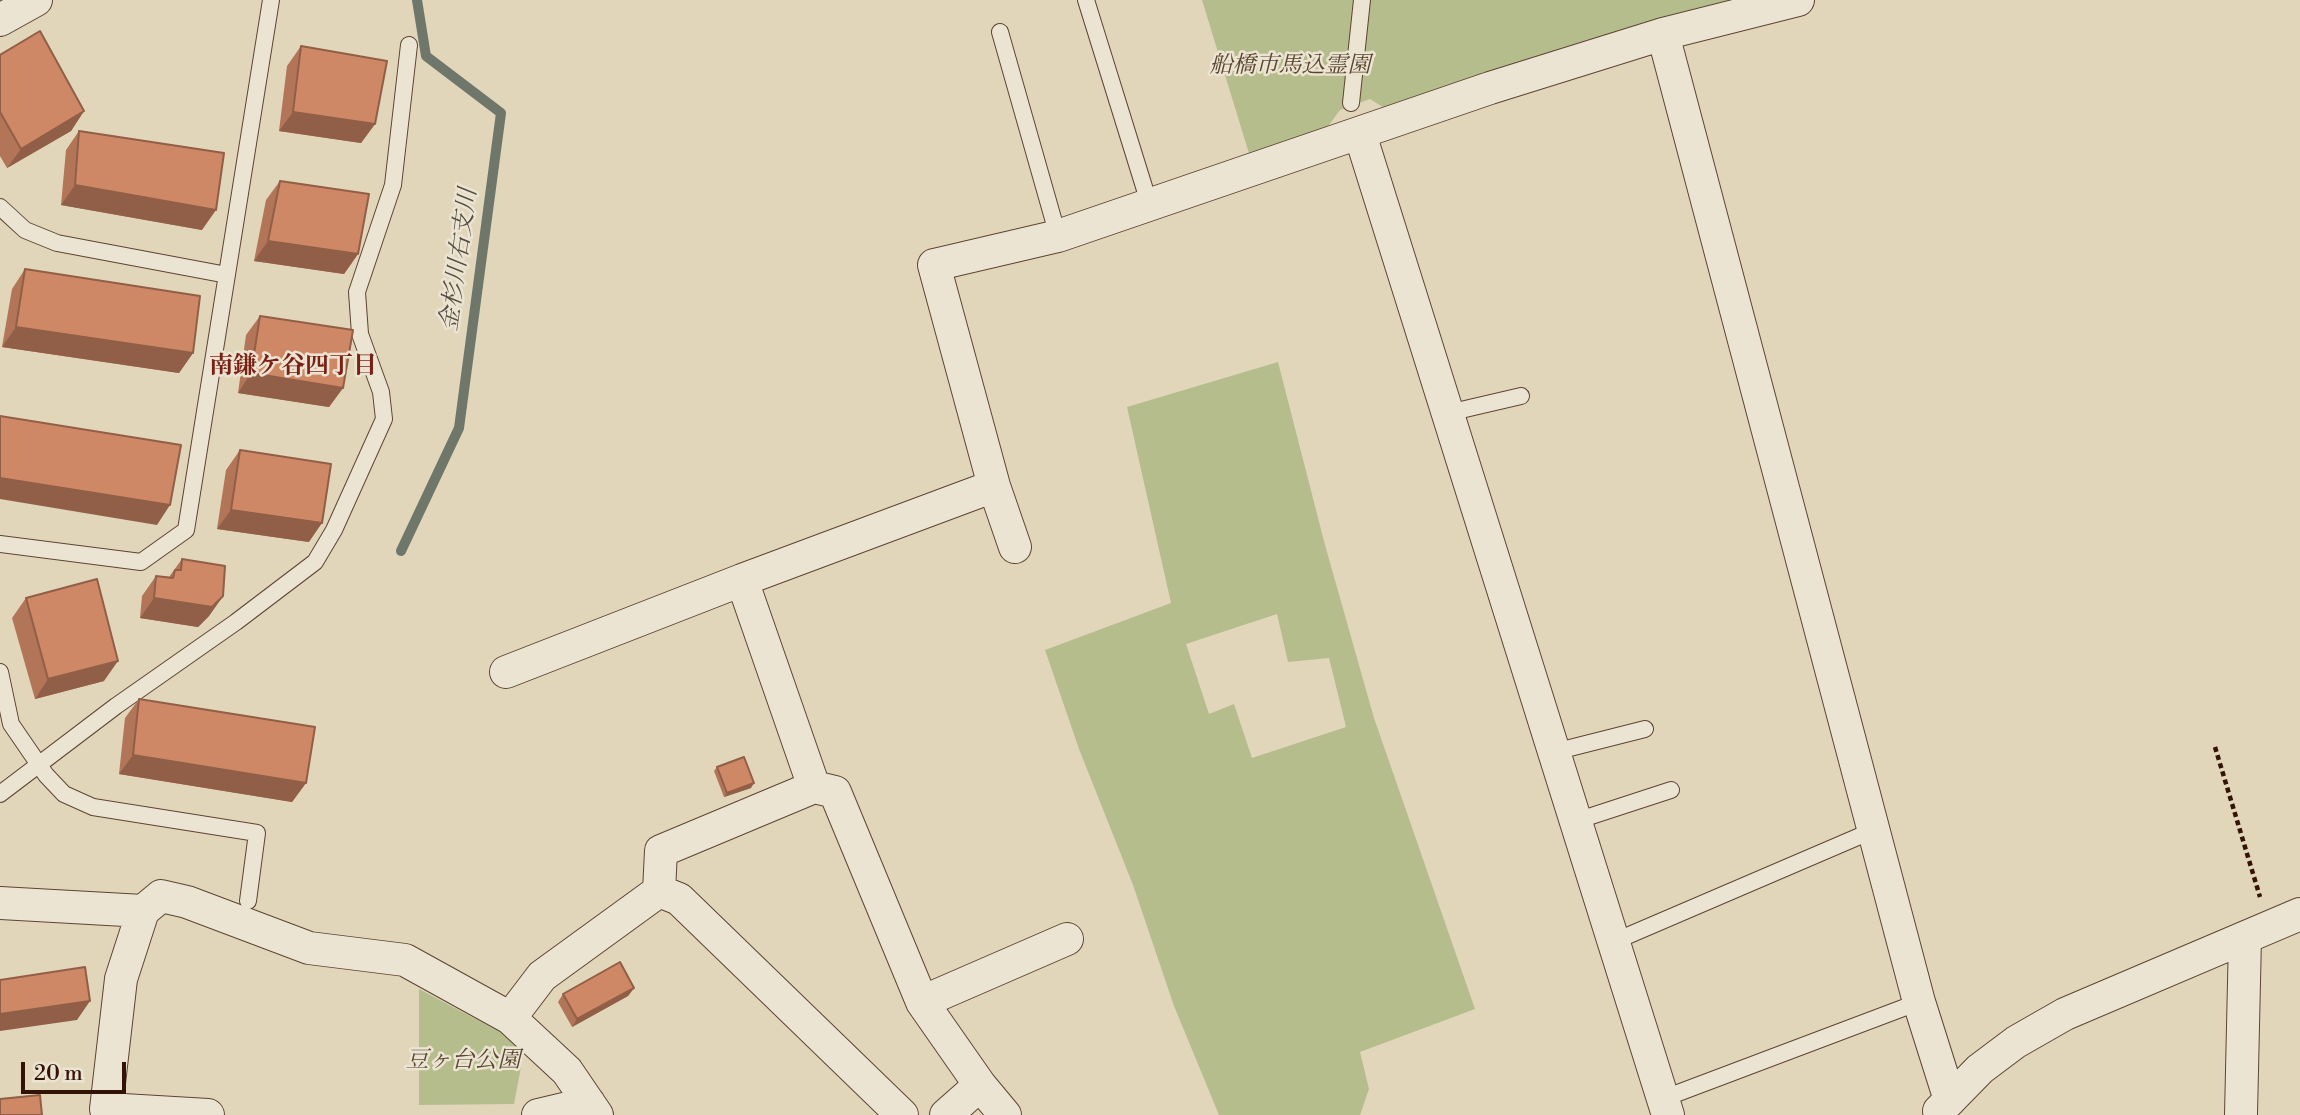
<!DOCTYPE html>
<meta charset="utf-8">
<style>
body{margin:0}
#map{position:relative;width:2300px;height:1115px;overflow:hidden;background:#e1d6ba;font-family:"Libre Bodoni",serif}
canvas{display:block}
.scale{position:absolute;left:21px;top:1062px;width:105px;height:32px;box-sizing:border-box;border:4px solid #331306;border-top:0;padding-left:9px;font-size:21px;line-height:24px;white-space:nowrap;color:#331306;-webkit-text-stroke:5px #ece4d2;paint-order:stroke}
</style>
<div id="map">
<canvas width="2300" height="1115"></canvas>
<div class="scale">20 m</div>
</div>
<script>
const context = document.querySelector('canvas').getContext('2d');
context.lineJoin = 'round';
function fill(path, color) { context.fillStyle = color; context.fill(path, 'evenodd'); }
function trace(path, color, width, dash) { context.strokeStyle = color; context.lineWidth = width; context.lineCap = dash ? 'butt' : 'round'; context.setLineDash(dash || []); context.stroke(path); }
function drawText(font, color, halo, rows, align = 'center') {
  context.font = font + ' "Libre Bodoni","Noto Serif JP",serif'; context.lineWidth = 5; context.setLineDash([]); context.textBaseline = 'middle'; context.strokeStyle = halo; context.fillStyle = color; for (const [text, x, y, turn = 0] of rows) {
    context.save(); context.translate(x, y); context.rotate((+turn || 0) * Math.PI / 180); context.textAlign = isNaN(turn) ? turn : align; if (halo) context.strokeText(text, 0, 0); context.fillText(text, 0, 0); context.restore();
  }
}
const green = new Path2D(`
 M1202 0H1745L1386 109 1370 99 1340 110 1321 136 1251 160Z
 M1278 362 1325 545 1374 718 1475 1009 1360 1052 1369 1089 1360 1115H1219L1174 1006 1133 885 1079 749 1045 650 1171 603 1127 407ZM1277 614 1288 662 1329 658 1346 727 1252 758 1234 704 1209 714 1186 644Z
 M419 989 502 1033 524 1051 514 1104 419 1105Z`);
const stream = new Path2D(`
 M401 551 459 428 501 113 426 56 417 0`);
const path = new Path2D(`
 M2215 747 2260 897`);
const service = new Path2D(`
 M1086 0 1150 206
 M1000 32 1058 236
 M1351 103 1362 0
 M0 207 25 230 57 243 227 275
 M1448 413 1521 396
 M0 544 141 562 186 530 271 0
 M0 672 11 724 46 775 64 794 93 807 257 833 248 901
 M1554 752 1645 729
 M0 794 116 706 236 622 315 562 334 530 384 419 381 392 360 334 357 292 393 185 409 45
 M1576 821 1671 790
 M1613 942 1874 830
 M1662 1099 1919 1002`);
const minor = new Path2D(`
 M0 20 36 0
 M1663 34 1919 1002 1950 1100
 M1360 134 1668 1115
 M1015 547 994 486 934 265 1058 236 1490 88 1663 34 1798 0
 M506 672 742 580
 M814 787 742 580 994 486
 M659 891 661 851 814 787 835 792 922 1002 980 1085 1005 1115
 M0 903 143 911
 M922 1002 1067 939
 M510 1018 542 976 659 891 679 899 902 1115
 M1939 1111 1980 1069 2016 1042 2065 1014 2300 914
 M208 1115 106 1109 121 979 143 911 161 896 187 902 309 948 405 960 510 1018 567 1071 597 1115
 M538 1115 589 1103
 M946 1115 980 1085
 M2241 1115 2245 938`);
const wall = new Path2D(`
 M301 46 375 124 361 143 279 131 287 66Z
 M0 55 84 111 71 131 7 168 0 156Z
 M79 131 202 230 61 205 66 150Z
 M280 181 358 254 344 274 254 261 266 200Z
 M25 269 193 353 179 373 2 347 12 289Z
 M260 316 343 388 329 407 238 393 246 335Z
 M240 450 309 542 217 529 226 470Z
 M182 559 223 596 209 616 198 627 140 618 142 596 156 576 169 577Z
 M26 598 104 681 35 699 12 618Z
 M139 699 306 783 292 802 119 774 125 718Z
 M717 767 751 788 724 797 714 771Z
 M634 988 628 996 572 1027 558 1002 563 994Z`);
const shadedWall = new Path2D(`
 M84 111 71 131 7 168 21 149Z
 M293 112 375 124 361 143 279 131Z
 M75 185 216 210 202 230 61 205Z
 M268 241 358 254 344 274 254 261Z
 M16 327 193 353 179 373 2 347Z
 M251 373 343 388 329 407 238 393Z
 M0 478 170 505 157 525 0 499Z
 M231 510 322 523 309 542 217 529Z
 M223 596 209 616 198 627 140 618 154 598Z
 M118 661 104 681 35 699 48 679Z
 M133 755 306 783 292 802 119 774Z
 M754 783 751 788 724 797 727 793Z
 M634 988 628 996 572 1027 577 1019Z
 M90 1001 77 1020 0 1031V1014Z`);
const building = new Path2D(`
 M40 31 84 111 21 149 0 112V55Z
 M301 46 387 61 375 124 293 112Z
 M79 131 224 153 216 210 75 185Z
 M280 181 369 194 358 254 268 241Z
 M25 269 200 296 193 353 16 327Z
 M260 316 353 330 343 388 251 373Z
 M0 416 181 445 170 505 0 478Z
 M240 450 331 464 322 523 231 510Z
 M182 559 225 566 223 596 212 607 154 598 156 576 173 578 175 570H181Z
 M97 579 118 661 48 679 26 598Z
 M139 699 315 727 306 783 133 755Z
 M744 757 754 783 727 793 717 767Z
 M620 962 634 988 577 1019 563 994Z
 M85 967 90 1001 0 1014V980Z
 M40 1095 42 1115H0V1099Z`);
const parkNames = [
 ["船橋市馬込霊園",1290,66],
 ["豆ヶ台公園",463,1061]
];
const waterNames = [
 ["金杉川右支川",460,260,-82]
];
const neighbourhoodNames = [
 ["南鎌ケ谷四丁目",293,367]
];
fill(green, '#b6bd8d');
trace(stream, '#6e776a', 10);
trace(service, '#5e4433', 18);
trace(minor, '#5e4433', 34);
trace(path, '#331306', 4.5, [5, 3.5]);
trace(service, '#ece4d2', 16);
trace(minor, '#ece4d2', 32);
fill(wall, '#b27558');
fill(shadedWall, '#915f47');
fill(building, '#cf8866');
trace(building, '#915f47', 2);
drawText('italic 23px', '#5a462e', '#ece4d2', parkNames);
drawText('italic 24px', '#554d40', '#ece4d2', waterNames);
drawText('bold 24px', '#7a1f14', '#ece4d2', neighbourhoodNames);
</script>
